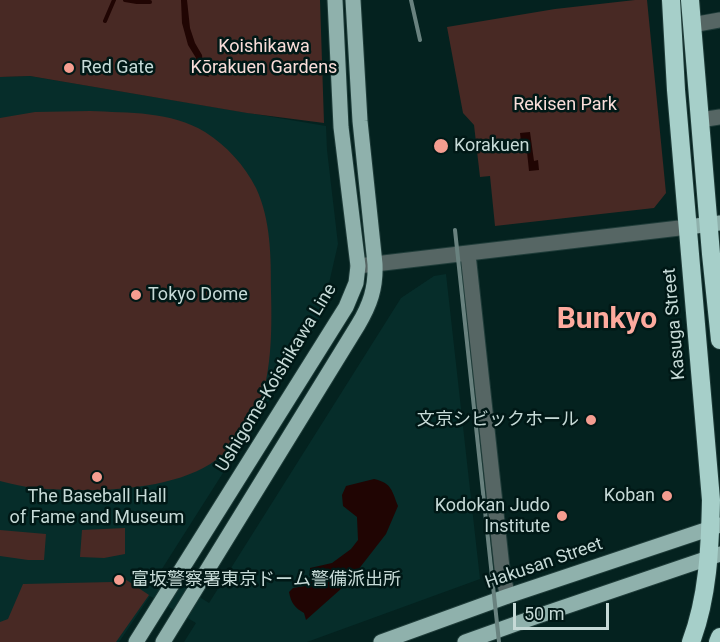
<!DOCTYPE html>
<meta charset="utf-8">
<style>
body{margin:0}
#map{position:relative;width:720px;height:642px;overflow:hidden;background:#04221f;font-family:Roboto,sans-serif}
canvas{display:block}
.scale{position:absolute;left:513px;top:603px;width:96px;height:27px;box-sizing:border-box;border:3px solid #c6dad7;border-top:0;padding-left:8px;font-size:18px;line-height:21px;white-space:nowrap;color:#c6dad7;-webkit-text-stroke:4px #001816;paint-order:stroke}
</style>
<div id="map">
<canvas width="720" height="642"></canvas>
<div class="scale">50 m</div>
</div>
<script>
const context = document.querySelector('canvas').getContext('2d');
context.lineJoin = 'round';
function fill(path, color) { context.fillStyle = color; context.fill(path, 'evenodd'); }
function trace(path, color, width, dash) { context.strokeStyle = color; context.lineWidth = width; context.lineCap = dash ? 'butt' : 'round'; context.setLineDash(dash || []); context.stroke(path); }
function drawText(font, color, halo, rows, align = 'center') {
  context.font = font + ' Roboto,"Noto Sans JP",sans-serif'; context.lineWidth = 5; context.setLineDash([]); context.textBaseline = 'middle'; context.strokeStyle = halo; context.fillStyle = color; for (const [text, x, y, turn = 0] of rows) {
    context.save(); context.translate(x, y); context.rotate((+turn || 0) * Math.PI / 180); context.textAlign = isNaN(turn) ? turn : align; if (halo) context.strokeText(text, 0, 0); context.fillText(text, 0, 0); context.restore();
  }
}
const built = new Path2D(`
 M30 76 326 126 327 150 338 244 322 314 310 336 160 572 209 603 401 298 434 276 446 274 480 579 307 642H184L196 623 150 596 119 642H0V77Z`);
const green = new Path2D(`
 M0 0H320L324 123 247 113 30 76 0 77Z
 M635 0H647L666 193 654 208 495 226 490 176 480 177 474 125 463 113 447 27 555 9Z
 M90 111C129 113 171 111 205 132 227 146 244 165 256 188 271 220 271 257 271 291 272 333 272 377 255 416 249 430 229 451 216 460 173 492 88 493 36 488 24 487 12 484 0 481V118L35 112Z
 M125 528V554L104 558 80 557 82 530Z
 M0 530 46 534 44 560H28L0 556Z
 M125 579 149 595 116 642H0V622L8 619 23 584 112 582Z`);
const water = new Path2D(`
 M181 0H187L190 28 195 43 202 55 203 66 209 77 195 73 196 58 188 45 182 23Z
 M530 132 534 161 538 160 539 170 529 171 526 142H521L520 133Z
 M374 479C392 483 392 491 398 506L386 534 358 570 342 588 306 620 304 613C295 608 291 603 289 592L293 588 305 586 310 578V568L332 563 351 549 358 540 357 517 343 506 342 495 346 486Z`);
const stream = new Path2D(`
 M125 0 137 2H150
 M105 21 114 0`);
const minor = new Path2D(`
 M692 25 720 20
 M700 120 720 117
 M468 254 503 577 508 596
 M358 266 688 227`);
const major = new Path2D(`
 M688 227 720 223
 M136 642 346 307 356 283 358 266 341 127 335 0
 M163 642 358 325C370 305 376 288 375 264L360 121 353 0
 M381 642 508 596 720 525
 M465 642 535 617 720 554`);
const highway = new Path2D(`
 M671 0 676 90 711 500C710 548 708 597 691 642
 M690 0 711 254 720 340
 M718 642 720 637`);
const rail = new Path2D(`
 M411 0 420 40
 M455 230 499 642`);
const markers = [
 [69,68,6,"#f59d90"],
 [441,146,8,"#f59d90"],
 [136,295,6,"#f59d90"],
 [591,420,6,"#f59d90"],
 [97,477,6,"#f59d90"],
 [667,496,6,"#f59d90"],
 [562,516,6,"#f59d90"],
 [119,580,6,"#f59d90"]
];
const parkNames = [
 ["Koishikawa",264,47],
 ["Kōrakuen Gardens",264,68],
 ["Rekisen Park",565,105]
];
const poiNames = [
 ["Red Gate",81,68],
 ["Korakuen",454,146],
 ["Tokyo Dome",148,295],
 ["文京シビックホール",579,420,"right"],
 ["Koban",655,496,"right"],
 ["The Baseball Hall",97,497,"center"],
 ["of Fame and Museum",97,518,"center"],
 ["Kodokan Judo",550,506,"right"],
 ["Institute",550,527,"right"],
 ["富坂警察署東京ドーム警備派出所",131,580]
];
const streetNames = [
 ["Kasuga Street",675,324,-95],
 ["Ushigome-Koishikawa Line",277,378,-59],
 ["Hakusan Street",544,564,-19]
];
const townNames = [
 ["Bunkyo",607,320]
];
fill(built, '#062d2a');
fill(green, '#482924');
fill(water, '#200503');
trace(stream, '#200503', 4);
trace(minor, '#1f3c39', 17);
trace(major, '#1f3c39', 17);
trace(highway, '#1f3c39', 20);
trace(minor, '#566664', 15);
trace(major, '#8fb1ac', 15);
trace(highway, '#a6cfc9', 18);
trace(rail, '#69827f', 4);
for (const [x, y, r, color] of markers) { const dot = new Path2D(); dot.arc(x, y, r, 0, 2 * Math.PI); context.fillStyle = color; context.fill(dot); trace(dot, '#001816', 2); }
drawText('18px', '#f9ddd9', '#001816', parkNames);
drawText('18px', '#c6dad7', '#001816', poiNames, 'left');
drawText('18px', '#c6dad7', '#001816', streetNames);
drawText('bold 30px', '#fdaa9e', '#001816', townNames);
</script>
